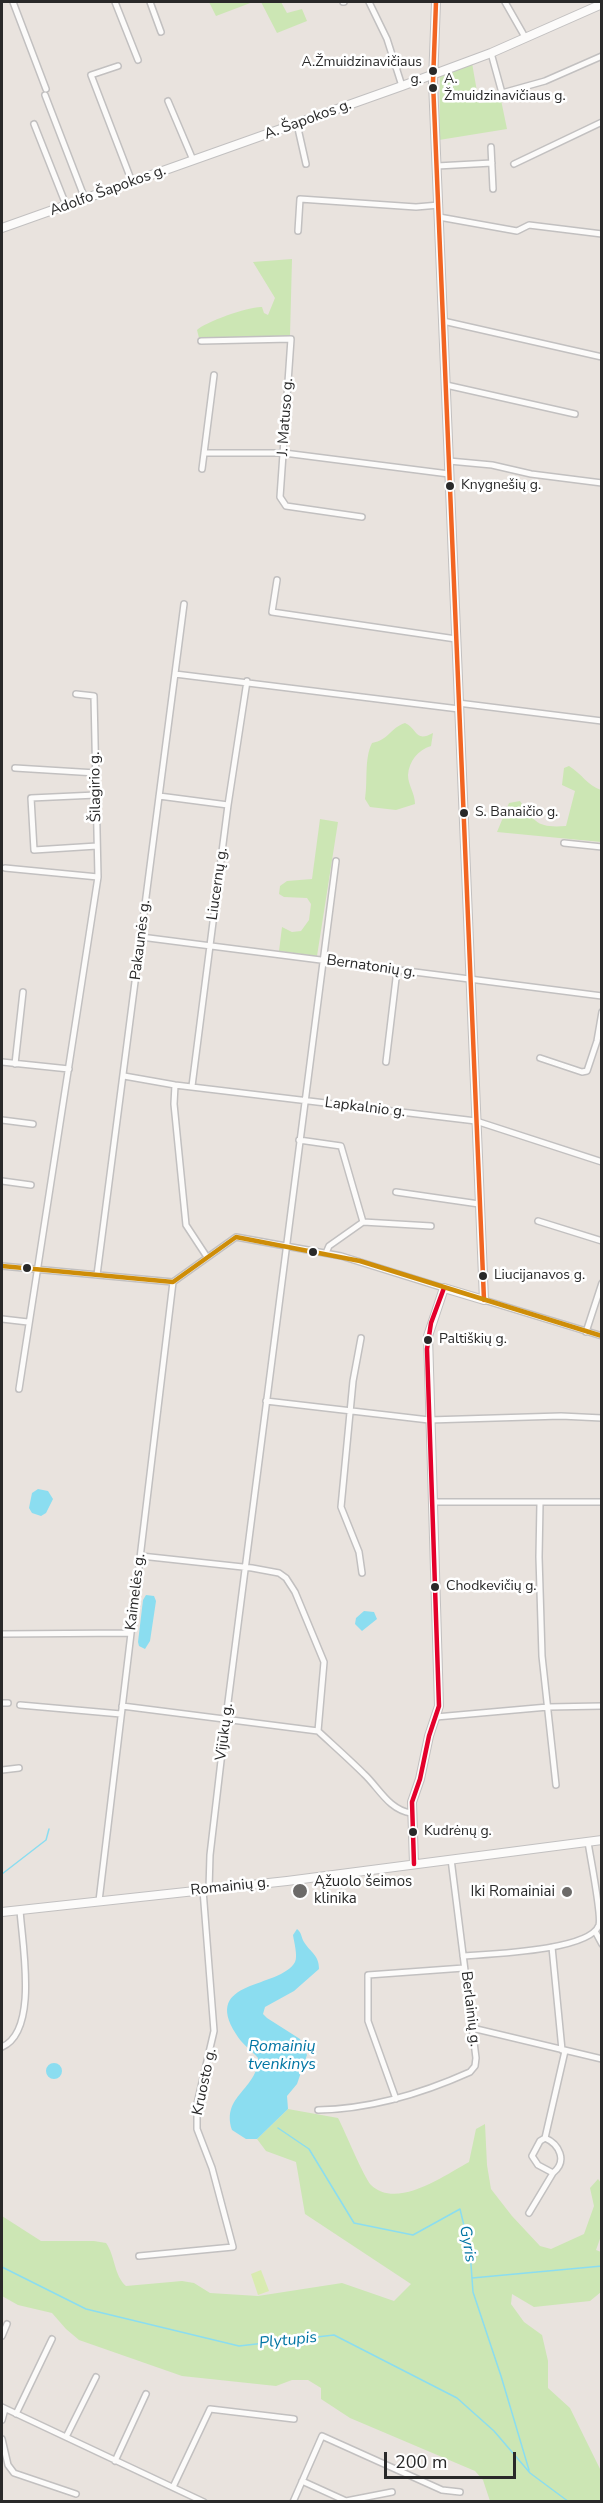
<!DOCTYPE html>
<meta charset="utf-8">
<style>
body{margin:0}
#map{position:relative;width:603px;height:2503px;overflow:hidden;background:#e9e3de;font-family:"Nunito Sans",sans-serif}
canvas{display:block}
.frame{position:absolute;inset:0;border:3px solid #292929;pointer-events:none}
.scale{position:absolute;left:384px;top:2452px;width:132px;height:27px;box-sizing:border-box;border:3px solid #292929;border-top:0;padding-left:8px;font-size:18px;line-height:21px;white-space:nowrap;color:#292929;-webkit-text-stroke:4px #fff;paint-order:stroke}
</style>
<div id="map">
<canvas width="603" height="2503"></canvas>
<div class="frame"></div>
<div class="scale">200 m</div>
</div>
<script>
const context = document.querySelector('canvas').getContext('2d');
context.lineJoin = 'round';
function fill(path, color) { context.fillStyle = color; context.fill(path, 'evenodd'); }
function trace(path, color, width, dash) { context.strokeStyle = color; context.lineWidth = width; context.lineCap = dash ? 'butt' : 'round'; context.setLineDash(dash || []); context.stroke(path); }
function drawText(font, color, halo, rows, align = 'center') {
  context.font = font + ' "Nunito Sans",sans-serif'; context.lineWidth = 5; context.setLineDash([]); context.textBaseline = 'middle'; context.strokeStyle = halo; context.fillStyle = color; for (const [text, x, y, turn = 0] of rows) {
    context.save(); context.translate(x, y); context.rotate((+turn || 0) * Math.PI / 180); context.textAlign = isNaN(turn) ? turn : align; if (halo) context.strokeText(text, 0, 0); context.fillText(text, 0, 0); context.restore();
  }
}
const green = new Path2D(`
 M209 2H253L216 16Z
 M261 2H281L287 13 302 9 307 21 277 33Z
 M472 63 479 103 501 100 507 129 439 140 440 75Z
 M292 259 290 336 199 338 197 330C205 322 250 306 262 307L264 313 268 315 275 298 253 262Z
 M405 723C418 729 415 743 433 733L431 746C418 750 409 761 408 775 408 785 415 793 415 804L396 810 370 807 365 799C368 781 364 759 372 743 389 740 390 728 405 723Z
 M569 766C581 773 588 786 601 790V842L497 832 509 803 520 801C535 823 538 828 566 826L575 791 562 785 564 768Z
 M320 819 338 822 317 956 279 951 282 927 292 932 301 931 309 920 311 904 307 898 284 897 279 894 280 886 287 881 312 879Z
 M288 2109 338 2118C345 2131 363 2176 371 2185 397 2210 445 2175 469 2162L476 2129 485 2124 487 2165 491 2189 512 2216 540 2246 551 2249 584 2234 594 2206 590 2188 598 2179 601 2183V2236L596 2250 601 2252V2292L590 2301 534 2307 512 2294 511 2304 524 2322 542 2335 548 2361V2388L570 2408 601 2471V2501H490L483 2480 475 2471 350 2418 321 2399V2388L308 2380H292L276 2386 182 2376 79 2340 66 2329 52 2313 18 2305 2 2296V2216L41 2241H94L106 2243C115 2255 114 2276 126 2286L182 2281 194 2283 210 2293 258 2296 342 2283 394 2301 411 2284 305 2214 296 2162 266 2151 257 2139Z`);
const pitch = new Path2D(`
 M261 2270 269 2291 258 2295 251 2274Z`);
const water = new Path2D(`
 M38 1489 48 1491 53 1499 46 1513 41 1516 32 1513 29 1508 32 1493Z
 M146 1595 154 1596 156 1601 150 1641 145 1649 139 1646 138 1642 143 1600Z
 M364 1611 374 1612 377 1619 362 1631 355 1624 356 1618Z
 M297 1929C302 1933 301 1937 304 1942 311 1953 319 1955 319 1969L294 1991 265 2007 263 2014 267 2018 300 2039 307 2055 297 2084 287 2096 288 2109 257 2139H246L232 2130C221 2095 258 2090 258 2058 251 2050 241 2043 236 2034 201 1979 280 1989 295 1962 298 1956 294 1942 293 1935Z
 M46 2071a8 8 0 1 1 16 0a8 8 0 1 1-16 0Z`);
const stream = new Path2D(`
 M2 1874 46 1840 49 1829
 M278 2128 309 2149 354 2223 413 2235 460 2209 470 2251 473 2292 501 2376 529 2470
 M2 2267 86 2309 239 2346 334 2335 457 2398 494 2431 530 2473 569 2502
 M472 2278 602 2266`);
const street = new Path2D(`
 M13 2 46 89
 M115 2 138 60
 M150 2 161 32
 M343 2H344
 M369 2 387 39 402 86
 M505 2 525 37
 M491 53 502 93 545 81 602 56
 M118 66 91 75 132 182
 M45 95 85 199
 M168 101 193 160
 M34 124 66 205
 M297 124 306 164
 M491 147 493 189
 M514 164 602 122
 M437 166 492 163
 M439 217 517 231 529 225 602 234
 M298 231 300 199 416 207 439 205
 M443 321 602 357
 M201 341 291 339 280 497 286 506 362 517
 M446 385 575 414
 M204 453H284L449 474
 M449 461 492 465 531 474 602 483
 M202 469 214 375
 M277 580 272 612 456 639
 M175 674 459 709
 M458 703 602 721
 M15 768 96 773
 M96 795 31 798 34 850 97 846
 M159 796 228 805
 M564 843 602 847
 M5 868 98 877
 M141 937 602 996
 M540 1058 582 1072 587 1071 597 1041 602 1012
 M2 1062 69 1069
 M386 1062 397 970
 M15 1064 23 992
 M124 1076 175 1085 476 1121 602 1162
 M175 1085 174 1104 186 1225 207 1257
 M192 1086 228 805 247 681
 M2 1120 33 1124
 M299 1140 341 1146 363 1222
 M2 1181 31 1185
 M396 1192 479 1204
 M538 1221 602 1241
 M326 1253 329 1246 363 1222 431 1226
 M2 1266 173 1282 236 1237 341 1256 444 1288
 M97 1275 184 604
 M484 1300 602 1336
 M2 1319 28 1322
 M586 1332 602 1283
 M361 1338 353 1381 341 1507 359 1552 362 1573
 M19 1389 98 877 94 696 76 694
 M266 1401 429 1420 561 1416 602 1418
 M432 1502H602
 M540 1503 539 1557 542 1656 556 1785
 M141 1556 252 1568 279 1573 286 1578 295 1592 324 1662 318 1731C333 1745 349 1759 364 1774 379 1788 389 1810 411 1813
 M2 1634 131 1633
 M2 1703H8
 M20 1705 121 1714
 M122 1706 318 1731
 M436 1717 548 1707 602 1706
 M2 1770 19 1768
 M209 1889 210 1855 226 1718 336 861
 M99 1901 173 1282
 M595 1931 602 1944
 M552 1947 562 2050
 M463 1956C488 1954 590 1951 599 1925 602 1915 590 1856 588 1842
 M472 2028 602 2059
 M2 2047C39 2031 22 1943 20 1910
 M396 2099 368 2021V1975L464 1968
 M318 2110C371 2109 421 2094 470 2072L475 2066 476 2058 451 1859
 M545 2138C559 2144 568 2161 553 2173L538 2165 532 2156 540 2141 545 2138 565 2051
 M529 2213 553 2173
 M139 2256 233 2247 212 2168 197 2129V2104L214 2031 203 1890
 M2 2336 7 2324
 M2 2407 204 2502
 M16 2414 52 2339
 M2 2420 5 2409
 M66 2437 96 2377
 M2 2439 8 2465 14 2473 76 2494
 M115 2461 146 2394
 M302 2481 346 2501 392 2492
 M173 2487 210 2409 294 2419
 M293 2502 322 2436 442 2490 460 2492`);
const secondary = new Path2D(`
 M2 228 402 86 491 53 602 4
 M414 1864 412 1802 420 1779 429 1736 439 1706 428 1336 444 1288 484 1300 433 82 436 2
 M2 1912 287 1881 602 1840`);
const bus1 = new Path2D(`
 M436 2 433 82 484 1300`);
const bus2 = new Path2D(`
 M414 1864 412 1802 420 1779 429 1736 439 1706 427 1349 431 1323 444 1288`);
const bus3 = new Path2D(`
 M2 1266 173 1282 236 1237 360 1261 602 1336`);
const markers = [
 [433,71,5,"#292929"],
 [433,88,5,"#292929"],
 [450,486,5,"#292929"],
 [464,813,5,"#292929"],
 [313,1252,5,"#292929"],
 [27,1268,5,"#292929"],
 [483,1276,5,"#292929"],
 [428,1340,5,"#292929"],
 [435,1587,5,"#292929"],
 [413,1832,5,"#292929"],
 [300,1891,8,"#6c6a68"],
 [567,1892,6,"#6c6a68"]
];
const busNames = [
 ["A.Žmuidzinavičiaus",422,63,"right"],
 ["g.",422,80,"right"],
 ["A.",444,80],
 ["Žmuidzinavičiaus g.",444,97],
 ["Knygnešių g.",461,486],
 ["S. Banaičio g.",475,813],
 ["Liucijanavos g.",494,1276],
 ["Paltiškių g.",439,1340],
 ["Chodkevičių g.",446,1587],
 ["Kudrėnų g.",424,1832]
];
const streetNames = [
 ["A. Šapokos g.",308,120,-20],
 ["Adolfo Šapokos g.",108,191,-20],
 ["J. Matuso g.",286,417,-86],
 ["Šilagirio g.",96,787,-91],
 ["Liucernų g.",218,884,-82],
 ["Pakaunės g.",141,940,-83],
 ["Bernatonių g.",371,967,8],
 ["Lapkalnio g.",365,1108,7],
 ["Kaimelės g.",136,1592,-83],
 ["Vijūkų g.",225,1732,-83],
 ["Romainių g.",230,1887,-6],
 ["Berlainių g.",470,2009,83],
 ["Kruosto g.",205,2082,-78]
];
const poiNames = [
 ["Ąžuolo šeimos",314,1882],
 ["klinika",314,1899],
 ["Iki Romainiai",555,1892,"right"]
];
const waterNames = [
 ["Romainių",282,2047],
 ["tvenkinys",282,2065],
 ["Gyris",467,2244,80],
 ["Plytupis",288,2341,-6]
];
fill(green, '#cce6b4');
fill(pitch, '#d9ebb1');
fill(water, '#8bddf0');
trace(stream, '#8bddf0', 1.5);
trace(street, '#c2c0c0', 8);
trace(secondary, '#c2c0c0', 10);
trace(street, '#fcfbfa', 5);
trace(secondary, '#fcfbfa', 8);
trace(bus1, '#f26522', 4.5);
trace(bus2, '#e4002b', 4.5);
trace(bus3, '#ce8d08', 4.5);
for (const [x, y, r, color] of markers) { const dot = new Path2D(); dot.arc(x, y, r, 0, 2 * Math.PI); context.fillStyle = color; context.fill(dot); trace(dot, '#fff', 2); }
drawText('14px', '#292929', '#fff', busNames, 'left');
drawText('15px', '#292929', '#fff', streetNames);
drawText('15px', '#292929', '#fff', poiNames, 'left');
drawText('italic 16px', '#0276a4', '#fff', waterNames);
</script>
